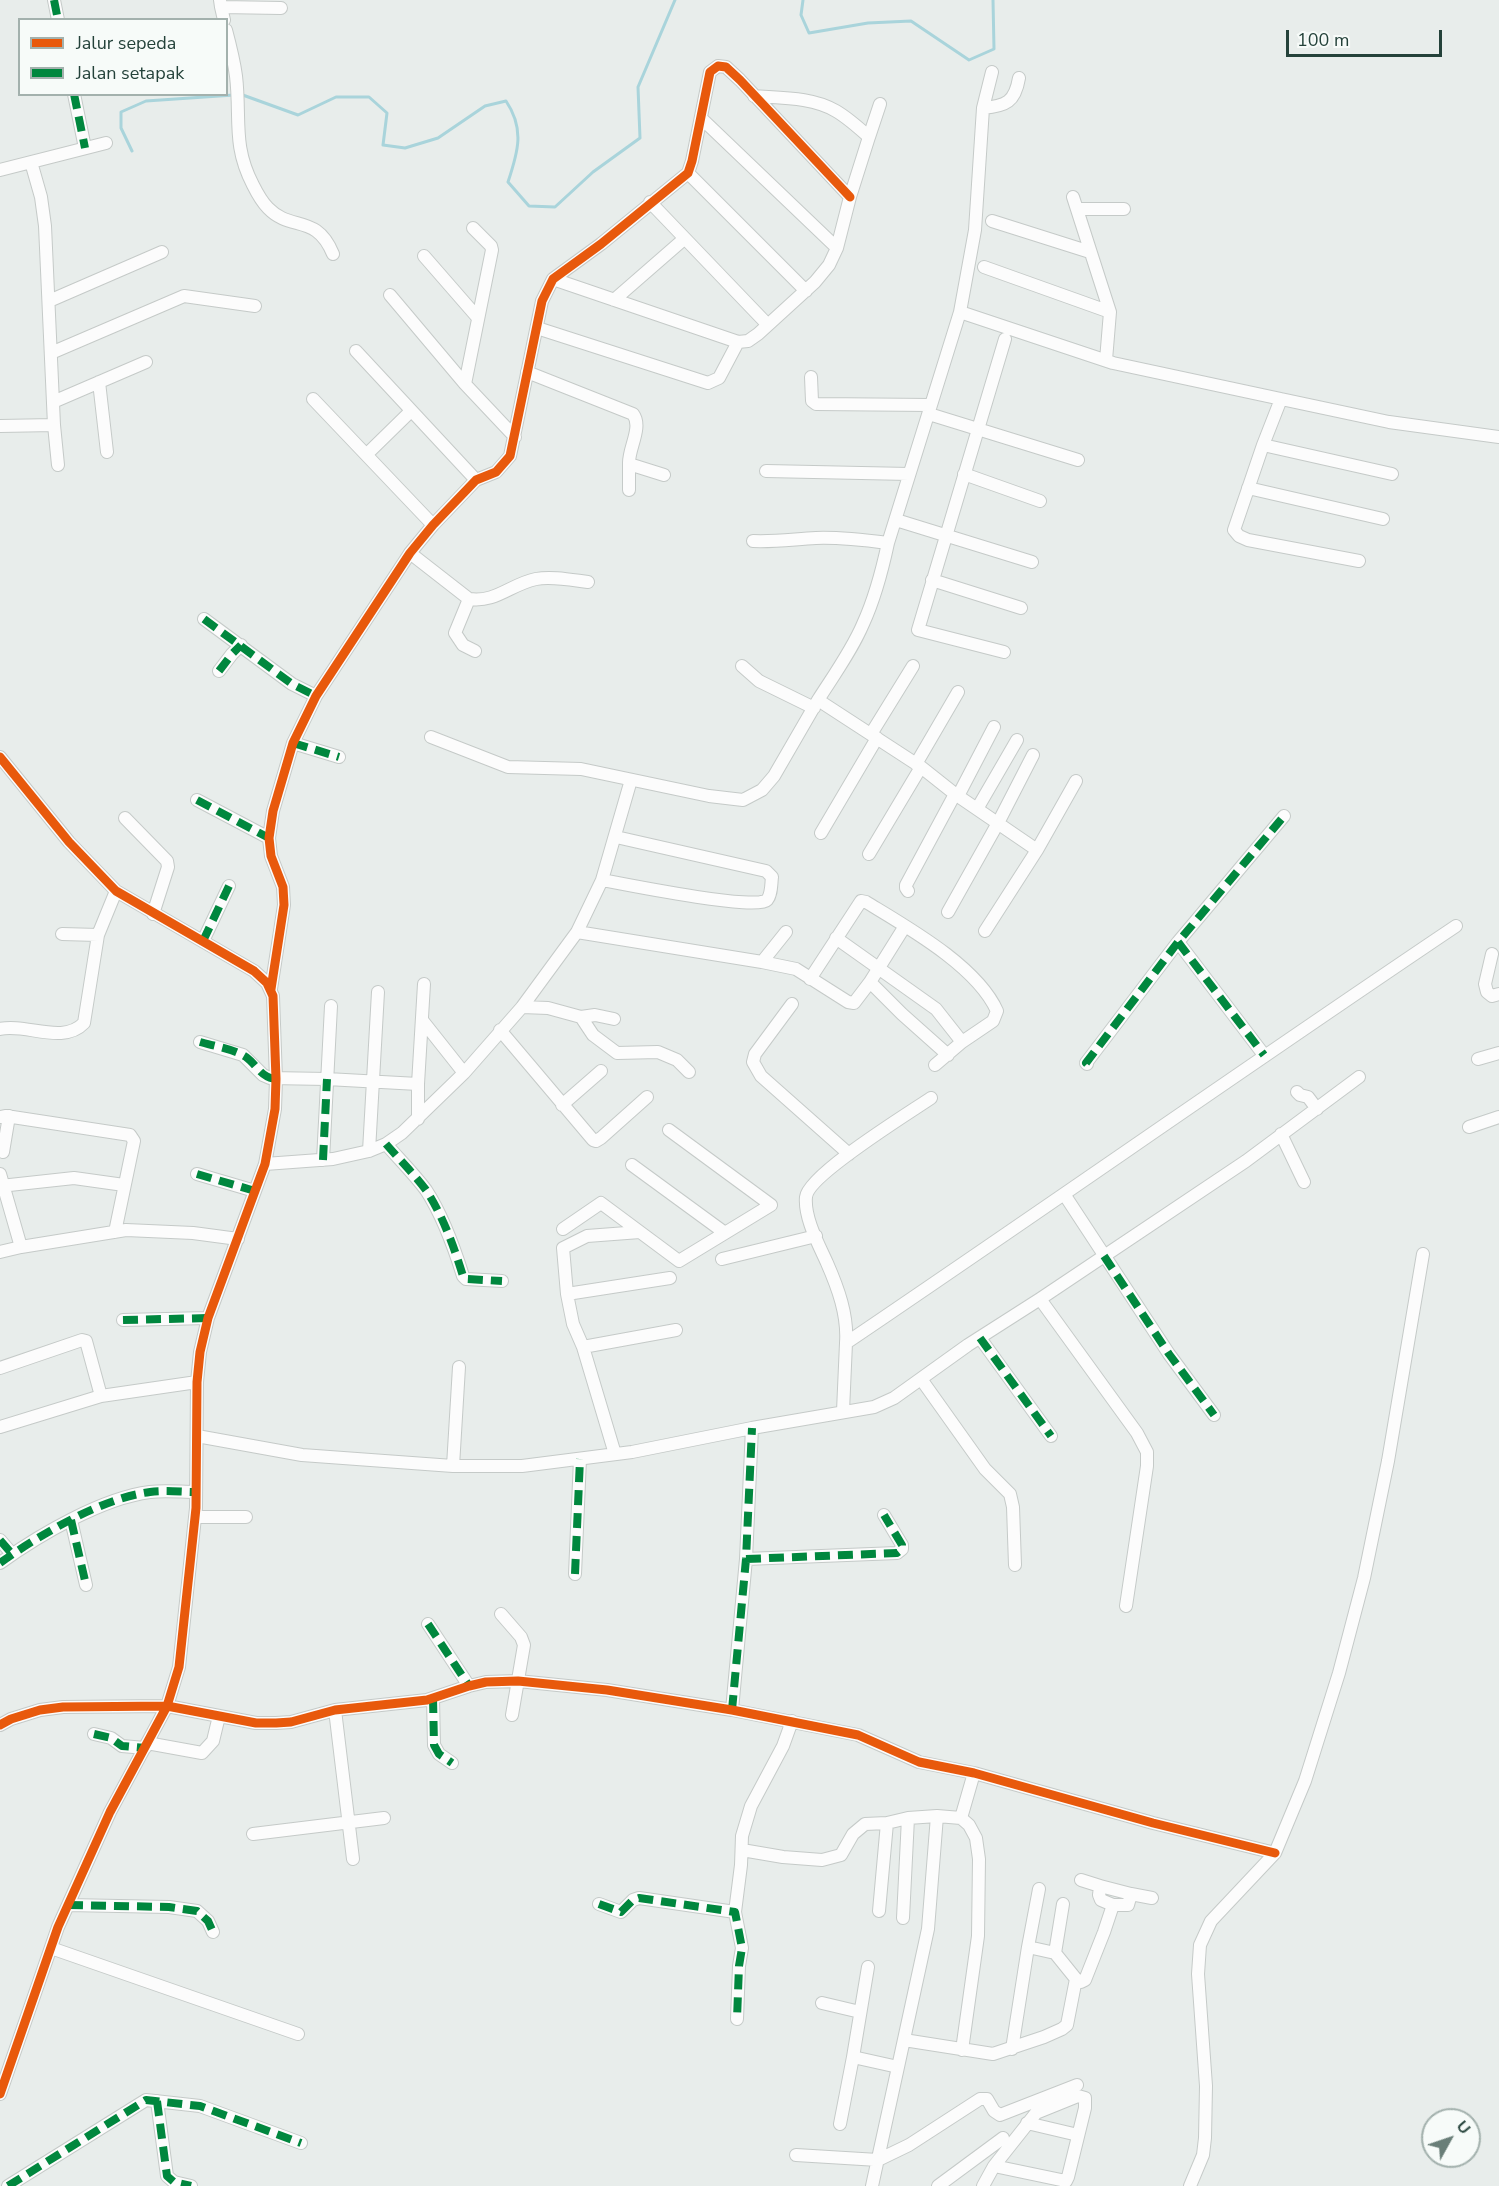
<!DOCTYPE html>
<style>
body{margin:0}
#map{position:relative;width:1499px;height:2186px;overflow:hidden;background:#e8edeb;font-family:"Nunito Sans",sans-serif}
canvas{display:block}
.legend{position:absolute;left:18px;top:18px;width:210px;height:78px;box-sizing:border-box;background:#f7fbf9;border:2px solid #a3b1ad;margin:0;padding:8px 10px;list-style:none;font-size:18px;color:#24423a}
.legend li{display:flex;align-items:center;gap:12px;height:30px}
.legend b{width:30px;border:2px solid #a3b1ad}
.north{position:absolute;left:1421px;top:2108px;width:60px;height:60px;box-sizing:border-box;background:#f7fbf9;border:2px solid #a3b1ad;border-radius:50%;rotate:50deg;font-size:16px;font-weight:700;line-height:24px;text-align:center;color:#24423a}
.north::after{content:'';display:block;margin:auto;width:21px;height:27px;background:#697e78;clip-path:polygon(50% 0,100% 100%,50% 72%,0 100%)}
.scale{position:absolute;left:1286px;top:30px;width:156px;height:27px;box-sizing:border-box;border:3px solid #24423a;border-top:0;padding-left:8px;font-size:18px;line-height:21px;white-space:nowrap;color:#24423a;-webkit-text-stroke:4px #f7fbf9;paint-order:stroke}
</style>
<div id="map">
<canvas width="1499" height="2186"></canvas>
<ul class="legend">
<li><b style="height:8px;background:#e8590c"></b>Jalur sepeda</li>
<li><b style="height:8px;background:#00873e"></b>Jalan setapak</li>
</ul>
<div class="north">U</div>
<div class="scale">100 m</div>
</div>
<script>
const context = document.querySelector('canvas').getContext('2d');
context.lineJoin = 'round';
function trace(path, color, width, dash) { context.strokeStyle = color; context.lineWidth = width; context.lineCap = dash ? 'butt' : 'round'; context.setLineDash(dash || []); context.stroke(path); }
const stream = new Path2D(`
 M803 0 801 15 809 33 868 23 911 21 969 60 994 49 993 0
 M240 94 298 115 336 97H369L387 113 383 145 405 148 438 138 485 106 506 101C525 129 518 152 508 182L529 206 555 207 593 172 640 138 638 87 675 0
 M132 151 121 128V112L146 101 234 95`);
const minor = new Path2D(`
 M54 0 58 20
 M220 0 221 7 281 8
 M221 7 224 20
 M226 30C230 45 234 61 236 76 241 118 232 145 253 185 257 193 261 201 268 208 291 232 316 213 333 254
 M74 94 85 148
 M983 108 992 72
 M701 118 837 248
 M869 137 880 104
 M31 162 41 197 45 226 54 425 58 465
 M0 170 106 143
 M688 173 806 291
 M1073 197 1110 312 1106 360
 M650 202 767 324
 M1077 209H1124
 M992 221 1090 252
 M424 256 478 318
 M984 267 1110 312
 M390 295 465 384 515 437
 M614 300 684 239
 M49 301 162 252
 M960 312 1113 363 1281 399 1263 445 1234 530 1239 536 1248 540 1359 561
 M537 328 708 383 719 378 738 342 553 279
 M738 342 748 341 758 334 815 282 829 265 837 248 850 197 869 137C859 128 848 118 836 111 813 97 781 98 754 96
 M356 351 476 480
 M51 353 184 296 255 306
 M527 372 633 414C643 427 628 449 629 464L664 475
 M811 377 812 401 816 404 931 405
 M99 382 107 452
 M465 384 492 250 491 246 473 228
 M313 399 433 525
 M1281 399 1389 422 1499 437
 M53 402 146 362
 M929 414 1078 460
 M0 426 54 425
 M1263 445 1392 474
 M367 454 411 411
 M766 471 909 474
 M964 474 1040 501
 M1248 488 1383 519
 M629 490V464
 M896 520 1032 562
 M753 541C775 542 795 539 816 538 840 537 864 540 888 543
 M410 553 469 599C496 603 511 584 536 579 552 576 572 580 588 582
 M932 580 1021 608
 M469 599 455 633 463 645 475 651
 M204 619 292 684 316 696
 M1004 652 918 630 1005 339
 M742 666 759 681 814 708
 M219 671 232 654 241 645
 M818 700C834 675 852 650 863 624 875 598 882 571 888 543L960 312 975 230 983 108C1006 106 1015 102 1019 78
 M871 734 913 666
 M431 737 508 767 581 769 709 796 743 800 762 790 774 776 818 700 921 767 955 794 1037 850
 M293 743 339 757
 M0 757 69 842 116 891 254 971 267 983 273 996 276 1079 275 1109 265 1164 208 1318 200 1352 197 1382 196 1508 179 1667 167 1706 110 1812 58 1927 0 2094
 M916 764 958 692
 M958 796 994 727
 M197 800 269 838
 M977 809 1017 740
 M125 818 167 861 168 867 153 914
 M821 833 877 738
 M869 854 921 767
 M602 880C623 884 757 911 767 900 772 894 771 884 772 877L766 871 616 837
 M908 891 906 888V885L955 794
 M948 912 998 823 1033 755
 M985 931 1037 850 1076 781
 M577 932 762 962 786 932
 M62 934 98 935
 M836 938 936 1009 962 1042
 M203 941 229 886
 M1178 942 1264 1055
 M1492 954 1485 984 1487 992 1492 996 1499 994
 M762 962 796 969 848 1002 854 1003 870 982 905 926
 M810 979 861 901 866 902C907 927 977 966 997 1011L993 1021 962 1042 935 1065
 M870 982 902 1014 948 1055
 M271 989 284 905 283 887 271 856 269 838 273 811 293 743 316 696 410 553 433 525 476 480 496 472 510 456 542 301 553 279 601 244 688 173 692 161 710 72 718 66 726 67 740 80 850 197
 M792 1004 755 1054 753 1062 761 1076 849 1154
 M522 1007 548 1008 581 1017 593 1035 617 1053 658 1052 677 1060 689 1072
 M581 1017 595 1015 614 1019
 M422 1020 464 1073
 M0 1029C26 1023 63 1045 84 1023L98 935 116 891
 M500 1030 593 1140 596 1141 601 1138 647 1097
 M200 1042 243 1055 263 1075 270 1078 327 1079 418 1084 424 984
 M1478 1059 1499 1053
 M1087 1064 1086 1063 1178 942 1284 816
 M1297 1092 1300 1095 1308 1097 1317 1109
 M562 1105 601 1071
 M0 1117 6 1116 130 1135 134 1141 115 1232
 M418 1119V1084
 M1469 1127 1499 1117
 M1281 1134 1304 1182
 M386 1144C399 1159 414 1174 426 1190 443 1216 454 1247 463 1276L466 1279 502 1281
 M369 1151 378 992
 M3 1152 9 1116
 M323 1160 331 1006
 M265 1164 333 1159 369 1151 386 1144 402 1133 464 1073 522 1007 577 932 602 880 631 780
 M632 1165 725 1233
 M0 1174 21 1247
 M197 1174 255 1191
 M0 1186 74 1178 124 1185
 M1064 1194 1169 1354 1214 1415
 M563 1229 601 1203 679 1261 771 1205 669 1130
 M0 1252 21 1247 126 1230 193 1233 238 1239
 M722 1259 816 1236
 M567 1294 670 1278
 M1040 1299 1137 1433 1147 1452V1466L1126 1606
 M123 1320 208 1318
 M980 1338 1051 1436
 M846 1343C848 1315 838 1288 827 1263 819 1245 804 1218 806 1197 808 1175 909 1113 931 1098
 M583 1347 676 1330
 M0 1368 82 1340 86 1341 101 1396
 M921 1379 985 1469 1010 1494 1013 1507 1015 1565
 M843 1411 846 1343C1050 1205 1252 1063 1456 926
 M0 1427 101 1396 197 1382
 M197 1436 302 1455 453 1466H522L632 1452 752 1428 874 1407 894 1398 968 1345 1040 1299 1246 1161 1359 1077
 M615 1454 583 1347 573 1324 567 1294 563 1248 587 1236 640 1232
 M453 1466 459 1367
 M195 1517H246
 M71 1520 86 1585
 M0 1540 12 1554
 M746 1559 897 1553 902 1549V1545L884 1515
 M0 1563C39 1535 102 1498 150 1492 165 1490 181 1492 196 1492
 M575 1574 580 1459
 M501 1614 521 1637 524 1645 512 1715
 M428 1624 469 1686
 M433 1698 434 1745 439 1754 452 1763
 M335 1710 353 1859
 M732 1710 746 1559 752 1428
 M0 1725 11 1719 40 1710 63 1707 167 1706 256 1723H276L291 1722 335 1710 427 1700 469 1686 486 1682 518 1681 607 1690 732 1710 858 1735 919 1762 974 1773 1153 1823 1275 1853
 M94 1734 111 1738 122 1746 145 1748
 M147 1743 202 1753 213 1741 219 1716
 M961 1818 974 1773
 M253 1834 384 1818
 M742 1850 783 1857 822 1860 841 1855 853 1834 865 1824 887 1823 908 1818 937 1816 961 1818 969 1825 976 1838 979 1859 978 1936 962 2050
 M1081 1880 1100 1886 1099 1895 1101 1900 1113 1905
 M1100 1886 1131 1894
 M599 1904 621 1912 633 1900 639 1898 735 1912
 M68 1905 169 1907 197 1911 208 1921 213 1932
 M879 1911 887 1823
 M903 1918 908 1818
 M51 1948 298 2034
 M1055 1953 1063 1904
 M868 1967 853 2057 898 2067 872 2186
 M1076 1979 1081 1982 1085 1980 1104 1932 1113 1905H1128L1131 1894 1152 1898
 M822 2003 860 2012
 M737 2019 739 1966 742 1948 735 1912 741 1865 742 1836 751 1806 783 1746 792 1721
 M904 2040 993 2054 1044 2037 1062 2029 1067 2025 1076 1979 1055 1953 1028 1947 1039 1889
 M1012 2049 1028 1947
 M898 2067 928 1929 937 1816
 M157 2101 167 2176 174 2182 191 2186
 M1027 2123 1078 2135
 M840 2124 853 2057
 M796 2155 878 2160 909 2145 980 2099H987L994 2111 1000 2115 1077 2085
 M8 2186 146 2100 200 2106 301 2143
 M938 2186 1003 2138
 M983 2186 994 2166 1036 2113 1078 2096 1085 2098V2108L1068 2177 1066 2181 994 2166
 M1190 2186 1203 2155 1205 2138 1206 2086 1198 1974 1200 1945 1211 1921 1275 1853 1305 1781 1339 1673 1364 1578 1388 1461 1423 1254`);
const quiet = new Path2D(`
 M54 0 58 20
 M74 94 85 148
 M204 619 292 684 316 696
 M219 671 232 654 241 645
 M293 743 339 757
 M197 800 269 838
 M203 941 229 886
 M1178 942 1264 1055
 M200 1042C214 1046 234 1049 246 1057 257 1065 261 1078 276 1079
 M1087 1064 1086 1063 1178 942 1284 816
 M386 1144C399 1159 414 1174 426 1190 443 1216 454 1247 463 1276L466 1279 502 1281
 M323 1160 327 1079
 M197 1174 255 1191
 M1104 1256 1169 1354 1214 1415
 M123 1320 208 1318
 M980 1338 1051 1436
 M71 1520 86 1585
 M0 1540 12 1554
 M746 1559 897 1553 902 1549V1545L884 1515
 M0 1563C39 1535 102 1498 150 1492 165 1490 181 1492 196 1492
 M575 1574 580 1459
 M428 1624 469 1686
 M433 1698 434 1745 439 1754 452 1763
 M732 1710 746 1559 752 1428
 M94 1734 111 1738 122 1746 145 1748
 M599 1904 621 1912 633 1900 639 1898 735 1912 742 1948 739 1966 737 2019
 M68 1905 169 1907 197 1911 208 1921 213 1932
 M157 2101 167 2176 174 2182 191 2186
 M8 2186 146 2100 200 2106 301 2143`);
const cycleway = new Path2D(`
 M0 757 69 842 116 891 254 971 267 983 273 996 276 1079 275 1109 265 1164 208 1318 200 1352 197 1382 196 1508 179 1667 167 1706 110 1812 58 1927 0 2094
 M271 989 284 905 283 887 271 856 269 838 273 811 293 743 316 696 410 553 433 525 476 480 496 472 510 456 542 301 553 279 601 244 688 173 692 161 710 72 718 66 726 67 740 80 850 197
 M0 1725 11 1719 40 1710 63 1707 167 1706 256 1723H276L291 1722 335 1710 427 1700 469 1686 486 1682 518 1681 607 1690 732 1710 858 1735 919 1762 974 1773 1153 1823 1275 1853`);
trace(stream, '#a9d4db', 3);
trace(minor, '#c5cac8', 14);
trace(minor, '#fcfcfc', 12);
trace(quiet, '#00873e', 8, [15, 8]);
trace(cycleway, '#e8590c', 9);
</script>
